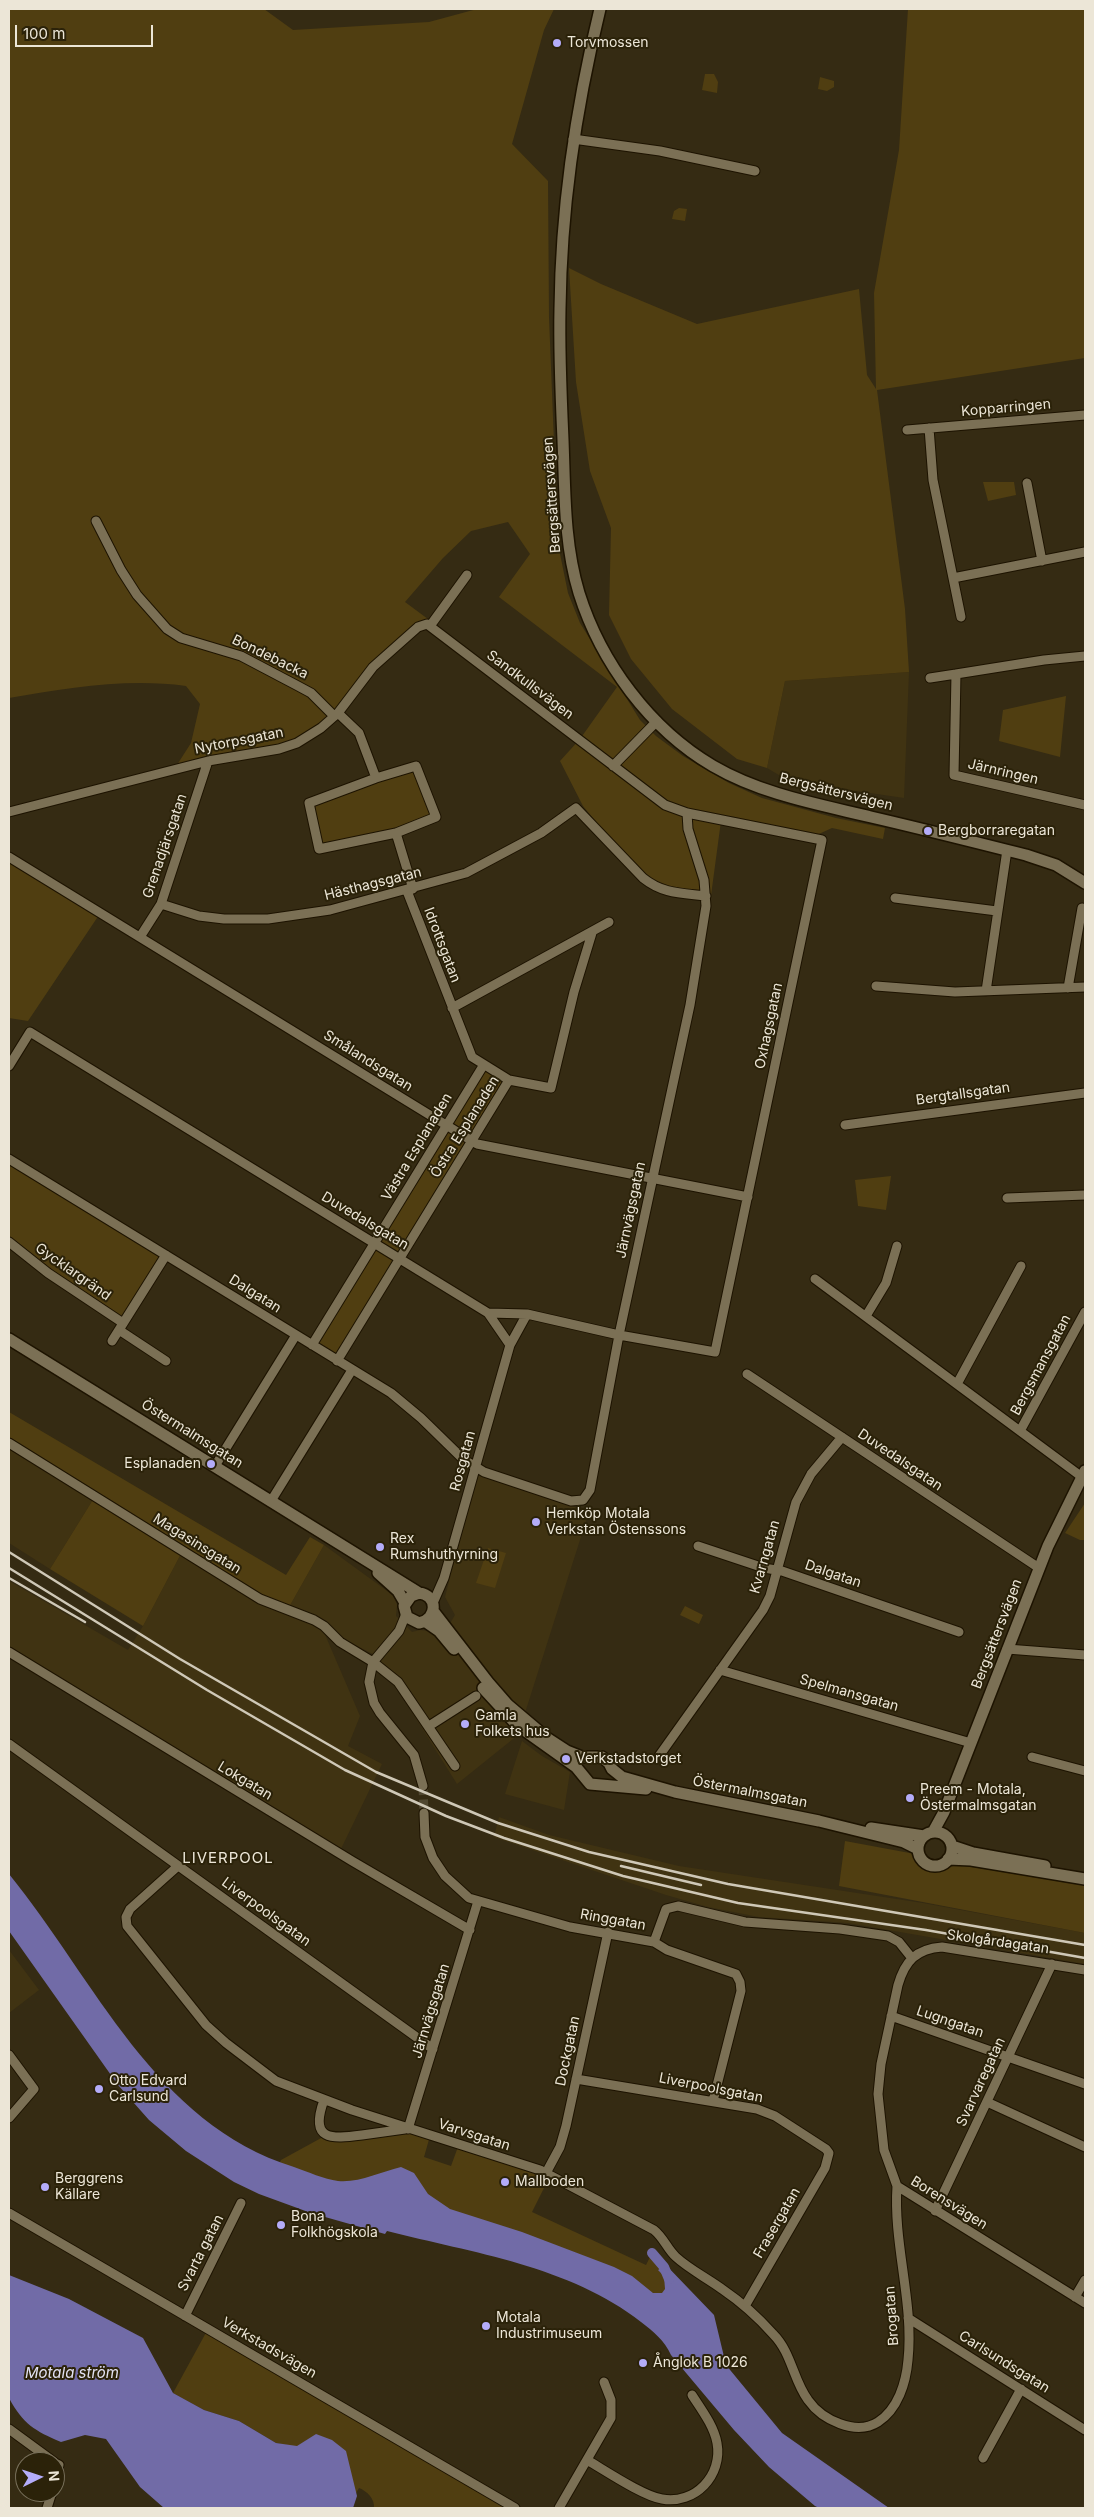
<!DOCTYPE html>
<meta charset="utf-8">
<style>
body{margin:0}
#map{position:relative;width:1094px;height:2517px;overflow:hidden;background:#352b13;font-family:Inter,sans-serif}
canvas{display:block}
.frame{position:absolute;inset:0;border:10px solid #ece6d7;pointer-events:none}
.north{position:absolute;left:15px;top:2452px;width:50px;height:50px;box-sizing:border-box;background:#2b2209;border:1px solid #78705b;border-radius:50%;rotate:86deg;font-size:14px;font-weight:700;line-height:20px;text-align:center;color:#ece6d7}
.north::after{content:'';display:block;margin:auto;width:18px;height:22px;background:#b4acf9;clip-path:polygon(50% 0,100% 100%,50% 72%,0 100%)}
.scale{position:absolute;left:15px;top:25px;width:138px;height:22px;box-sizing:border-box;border:2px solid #ece6d7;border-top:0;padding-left:6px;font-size:15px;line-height:18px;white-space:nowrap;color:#ece6d7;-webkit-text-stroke:4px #2b2209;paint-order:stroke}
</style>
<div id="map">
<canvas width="1094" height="2517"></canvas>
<div class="frame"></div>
<div class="north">N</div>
<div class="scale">100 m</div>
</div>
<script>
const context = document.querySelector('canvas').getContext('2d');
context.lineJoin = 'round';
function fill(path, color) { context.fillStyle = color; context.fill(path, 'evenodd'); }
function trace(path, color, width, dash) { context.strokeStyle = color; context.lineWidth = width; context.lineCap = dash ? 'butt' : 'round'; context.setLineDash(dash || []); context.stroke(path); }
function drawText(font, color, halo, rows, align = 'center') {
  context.font = font + ' Inter,sans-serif'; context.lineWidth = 4; context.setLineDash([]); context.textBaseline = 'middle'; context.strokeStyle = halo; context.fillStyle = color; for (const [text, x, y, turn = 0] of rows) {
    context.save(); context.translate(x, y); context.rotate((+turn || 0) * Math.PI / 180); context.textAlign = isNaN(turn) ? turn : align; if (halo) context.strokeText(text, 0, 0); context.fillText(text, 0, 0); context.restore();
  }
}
const built = new Path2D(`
 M909 672 904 798 789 781 767 768 785 681Z
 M9 1437 94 1498 50 1569 9 1543Z
 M478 1470 577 1508 580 1506 586 1521 518 1735 457 1784 377 1656 345 1640 317 1616 360 1716 348 1746 382 1764 340 1851 184 1758 9 1647V1581L128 1650 143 1626 183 1550 288 1609 324 1545 394 1596 397 1605 396 1616 412 1632 420 1630 428 1631 449 1625 455 1615 445 1597Z
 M522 1741 542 1756 570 1772 564 1810 505 1794Z
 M499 1817 549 1835 679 1866 923 1903 1085 1933V1964L848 1923 759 1917 708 1907 666 1895 494 1837Z
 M9 1950 39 1990 9 2013Z`);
const green = new Path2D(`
 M9 9H264L293 30 429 22 477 9H554L544 30 512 144 548 181 549 317 558 544 568 593 580 623 640 720 656 736 683 756 729 783 762 798 836 818 885 828 883 839 832 828 810 838 721 821 710 903 688 893 663 890 639 874 583 806 560 761 580 739 617 687 499 597 530 554 508 522 471 531 443 558 405 602 436 625 419 629 370 676 343 715 324 731 295 747 175 768 191 743 200 704 186 686C127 678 67 688 9 698Z
 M908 9H1085V358L877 390 905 609 909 672 785 681 767 768 737 759 672 709 631 659 609 615 611 528 590 471 576 382 569 268 601 284 697 324 859 289 867 375 876 389 874 293 899 150Z
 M705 74H714L718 82 717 93 702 90Z
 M820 77 834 81V87L827 91 818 89Z
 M679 208 687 209 685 221 672 219 674 211Z
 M983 482H1014L1016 495 988 501Z
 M1066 696 1060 757 999 741 1003 710Z
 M417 767 435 816 401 832 320 849 315 805Z
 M9 859 101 912 28 1021 9 1018Z
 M485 1066 510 1079 342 1361 315 1346Z
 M9 1155 171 1256 126 1326 9 1241Z
 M891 1176 886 1210 858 1206 855 1180Z
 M9 1412 286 1575 310 1537 324 1545 288 1609 264 1603 183 1550 143 1626 50 1569 94 1498 9 1437Z
 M1085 1503V1540H1080L1065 1533Z
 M488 1548 506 1553 495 1588 476 1583Z
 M685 1606 703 1615 699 1624 680 1615Z
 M845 1841 915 1854 923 1866 934 1870 959 1865 1085 1884V1933L839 1886Z
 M413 2131 430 2136 424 2157 451 2166 459 2144 551 2174 532 2212 646 2265 652 2253 664 2267 680 2302 270 2183 281 2160 323 2137Z
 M208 2329 515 2508H374C375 2499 367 2491 359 2488L355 2495 353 2488 316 2434 297 2447 276 2443 239 2421 204 2410 173 2393Z`);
const water = new Path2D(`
 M9 1874C96 1981 154 2123 294 2167 308 2172 324 2179 338 2181 359 2183 380 2172 401 2167L414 2173 428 2194 450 2209 522 2232 614 2267 632 2276 653 2293H662L665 2289 664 2276 658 2270 663 2267 664 2263 714 2315 726 2365 782 2433 889 2508H819L815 2506 769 2467 734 2430 671 2355C665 2341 653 2331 641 2322 570 2266 473 2253 387 2231L385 2234 311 2213 259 2194 234 2182 186 2151 149 2120 118 2085 9 1931Z
 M9 2275 69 2299 143 2338 173 2393 204 2410 239 2421 276 2443 297 2446 316 2434 332 2440 346 2451 357 2496 353 2508H164L140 2487 106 2439 85 2435 61 2442C35 2431 23 2424 9 2398Z`);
const canal = new Path2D(`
 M652 2253 664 2267 669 2279`);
const streetTunnel = new Path2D(`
 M423 1786 424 1813`);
const street = new Path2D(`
 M573 139 660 151 755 171
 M929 428 933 480 961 617
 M907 430 1085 415
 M1027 483 1042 561
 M96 521 121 570 137 595 167 629 181 638 241 656 298 686 311 693 334 716
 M953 578 1085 552
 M430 626 467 575
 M1085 656 1044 660 956 674 954 775 1085 805
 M930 678 956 674
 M338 713 359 733 376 778
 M613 766 657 721
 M9 812 208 761 279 749 297 743 321 728 338 713 373 667 418 627 427 624 665 805 687 813 822 840 715 1352 619 1335 527 1314 488 1313 30 1032 9 1066
 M396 833 319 849 309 803 376 778 416 766 436 817 396 833 413 889
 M9 857 477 1144 748 1197
 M407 891 472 1057 509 1080 551 1088 574 992 592 933
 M895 898 997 911
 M161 904 199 916 224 919H268L330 910 466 873 541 833 576 808 643 878C663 894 681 893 706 896
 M140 937 161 904 208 761
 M876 986 955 992 1085 987
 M1068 988 1082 908
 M986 991 1007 850
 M452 1008 609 922
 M845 1125 1085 1093
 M9 1159 391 1393 421 1418 463 1459 484 1472 571 1501 583 1500 590 1490 619 1335 690 1005 706 906 704 880 688 829 687 813
 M1007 1198 1085 1195
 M9 1242 48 1273 123 1323
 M815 1279 1082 1477
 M488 1313 510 1345
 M866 1316 886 1283 897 1246
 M119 1330 166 1361
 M112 1341 166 1255
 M312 1345 483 1066
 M337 1361 509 1080
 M747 1374 1039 1568
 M957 1384 1021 1266
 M1020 1431 1085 1312
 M9 1443 260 1599 314 1620 324 1626 340 1642 373 1662 398 1682 455 1766
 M215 1466 296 1335
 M271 1501 352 1370
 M698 1546 764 1568 782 1571 959 1632
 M433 1603 444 1578 510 1345 527 1314
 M406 1614 399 1631 373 1662 369 1682 374 1703 380 1713 414 1755 423 1786
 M1007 1649 1085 1655
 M9 1652 352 1861 470 1930
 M720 1670 971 1743
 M429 1726 476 1696
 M9 1744 433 2049
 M659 1756 763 1610 770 1596 796 1502 811 1474 842 1437
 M1032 1757 1085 1771
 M424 1813 425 1837 433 1858 445 1876 469 1898 570 1927 654 1942 667 1950 736 1974 740 1982 741 1991 713 2101
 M178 1866 130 1909 126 1917 127 1926 206 2025 226 2043 276 2081 352 2110 540 2170 654 2230C664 2238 667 2249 676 2257 689 2269 707 2278 722 2289 741 2302 758 2317 773 2334 792 2353 793 2380 808 2400 822 2420 856 2436 878 2422 898 2409 906 2383 908 2360 914 2302 893 2244 897 2186
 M654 1942 666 1909 678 1906 745 1922 840 1929 888 1936 899 1942 911 1957
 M1085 1970 942 1947C916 1949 905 1961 898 1985L881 2064 878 2094 884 2150 897 2186 1085 2303
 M891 2016 1085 2084
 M9 2055 34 2089 9 2118
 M576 2079 757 2109 775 2116 826 2149 829 2153 825 2168 745 2306
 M324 2100C309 2141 331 2139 362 2135 377 2133 391 2131 405 2129
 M987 2102 1085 2147
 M408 2129 478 1901
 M546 2173 560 2147 566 2126 608 1932
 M935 2211 1052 1964
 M9 2213 515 2508
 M1075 2297 1085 2280
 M185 2316 241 2203
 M908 2318 1085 2430
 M9 2429 54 2462
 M983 2458 1021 2389
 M587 2460C606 2471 643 2496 662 2499 695 2505 723 2475 717 2443 714 2426 701 2409 692 2395
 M55 2463 59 2465 55 2479
 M47 2508 52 2492
 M559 2508 611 2418V2400L604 2382`);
const secondary = new Path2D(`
 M600 9C576 107 561 207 560 309 559 352 561 396 563 440 565 491 564 544 579 593 601 663 650 729 713 766 761 794 817 804 871 817 923 829 974 842 1026 855L1056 865 1085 883
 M9 1339 419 1593C438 1595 438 1619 419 1623L407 1617 404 1606 411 1596 419 1593
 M378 1573 398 1591 405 1603
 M434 1612 488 1682 508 1705 547 1738 567 1751 582 1757H602L609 1763 612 1769 622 1777 675 1792 819 1821 904 1842 918 1849
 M426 1622 439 1631 454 1649
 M483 1688 517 1725 576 1767 590 1784 646 1789
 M871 1828 924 1836
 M933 1832 944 1812 1048 1546 1085 1471
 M918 1849a17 17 0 1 1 34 0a17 17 0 1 1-34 0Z
 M952 1846 973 1853 1045 1866
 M948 1859 971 1860 1085 1879`);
const rail = new Path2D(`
 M9 1552 180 1659 376 1772 498 1823 589 1852 728 1884 1085 1945
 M9 1568 207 1690 345 1770 446 1816 504 1838 623 1876 738 1903 926 1930 1085 1958
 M9 1578 85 1622
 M621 1866 701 1885`);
const markers = [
 [557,43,5,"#b4acf9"],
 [928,831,5,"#b4acf9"],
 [211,1464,5,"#b4acf9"],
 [536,1522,5,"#b4acf9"],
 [380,1547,5,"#b4acf9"],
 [465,1724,5,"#b4acf9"],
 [566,1759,5,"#b4acf9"],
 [910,1798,5,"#b4acf9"],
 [99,2089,5,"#b4acf9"],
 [505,2182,5,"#b4acf9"],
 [45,2187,5,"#b4acf9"],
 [281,2225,5,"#b4acf9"],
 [486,2326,5,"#b4acf9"],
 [643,2363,5,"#b4acf9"]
];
const poiNames = [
 ["Torvmossen",567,43],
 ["Bergborraregatan",938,831],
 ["Esplanaden",201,1464,"right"],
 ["Hemköp Motala",546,1514],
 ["Verkstan Östenssons",546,1530],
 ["Rex",390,1539],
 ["Rumshuthyrning",390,1555],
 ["Gamla",475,1716],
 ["Folkets hus",475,1732],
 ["Verkstadstorget",576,1759],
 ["Preem - Motala,",920,1790],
 ["Östermalmsgatan",920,1806],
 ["Otto Edvard",109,2081],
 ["Carlsund",109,2097],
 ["Berggrens",55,2179],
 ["Källare",55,2195],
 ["Mallboden",515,2182],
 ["Bona",291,2217],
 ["Folkhögskola",291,2233],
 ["Motala",496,2318],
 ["Industrimuseum",496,2334],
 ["Ånglok B 1026",653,2363]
];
const streetNames = [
 ["Kopparringen",1006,408,-5],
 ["Bergsättersvägen",552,495,-94],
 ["Bondebacka",270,657,26],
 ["Sandkullsvägen",530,685,37],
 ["Nytorpsgatan",239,741,-11],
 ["Järnringen",1003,772,13],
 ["Bergsättersvägen",836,792,14],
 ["Grenadjärsgatan",165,846,-71],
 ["Hästhagsgatan",373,884,-14],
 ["Idrottsgatan",442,945,69],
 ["Oxhagsgatan",769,1026,-78],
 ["Smålandsgatan",368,1061,32],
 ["Bergtallsgatan",963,1094,-8],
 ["Östra Esplanaden",465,1127,-58],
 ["Västra Esplanaden",417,1147,-59],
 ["Järnvägsgatan",631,1210,-78],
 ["Duvedalsgatan",365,1221,31],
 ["Gycklargränd",73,1272,35],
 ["Dalgatan",255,1294,32],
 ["Bergsmansgatan",1041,1365,-62],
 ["Östermalmsgatan",192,1434,32],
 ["Duvedalsgatan",900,1460,34],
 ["Rosgatan",463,1461,-75],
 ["Magasinsgatan",197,1544,32],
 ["Kvarngatan",765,1557,-74],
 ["Dalgatan",833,1574,19],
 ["Bergsättersvägen",997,1634,-69],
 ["Spelmansgatan",849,1693,16],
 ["Lokgatan",245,1781,31],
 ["Östermalmsgatan",750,1792,11],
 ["Liverpoolsgatan",266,1912,36],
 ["Ringgatan",613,1920,10],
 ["Skolgårdagatan",998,1942,8],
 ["Järnvägsgatan",431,2011,-73],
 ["Lugngatan",950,2022,19],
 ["Dockgatan",568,2051,-78],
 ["Svarvaregatan",981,2082,-65],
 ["Liverpoolsgatan",711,2088,11],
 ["Varvsgatan",474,2135,18],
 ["Borensvägen",949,2203,32],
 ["Frasergatan",777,2223,-60],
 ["Svarta gatan",201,2253,-63],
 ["Brogatan",892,2316,-94],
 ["Verkstadsvägen",269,2348,30],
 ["Carlsundsgatan",1004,2362,32]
];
const neighbourhoodNames = [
 ["LIVERPOOL",228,1858]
];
const waterNames = [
 ["Motala ström",72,2373]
];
fill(built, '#403312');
fill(green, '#503e11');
fill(water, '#716ba7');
trace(canal, '#716ba7', 10);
trace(streetTunnel, '#504730', 9, [9, 4.5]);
trace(street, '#1d1300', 11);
trace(secondary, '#1d1300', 14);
trace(street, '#7b7055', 9);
trace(secondary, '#7b7055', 11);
trace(rail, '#cfc8b7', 2.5);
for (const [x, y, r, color] of markers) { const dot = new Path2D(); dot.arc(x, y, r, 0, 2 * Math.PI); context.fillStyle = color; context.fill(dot); trace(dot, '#2b2209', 2); }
drawText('14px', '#ece6d7', '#2b2209', poiNames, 'left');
drawText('14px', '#ece6d7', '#2b2209', streetNames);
context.letterSpacing = '1px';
drawText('15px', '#ece6d7', '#2b2209', neighbourhoodNames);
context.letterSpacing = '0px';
drawText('italic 15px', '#e2e1f3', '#2b2209', waterNames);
</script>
